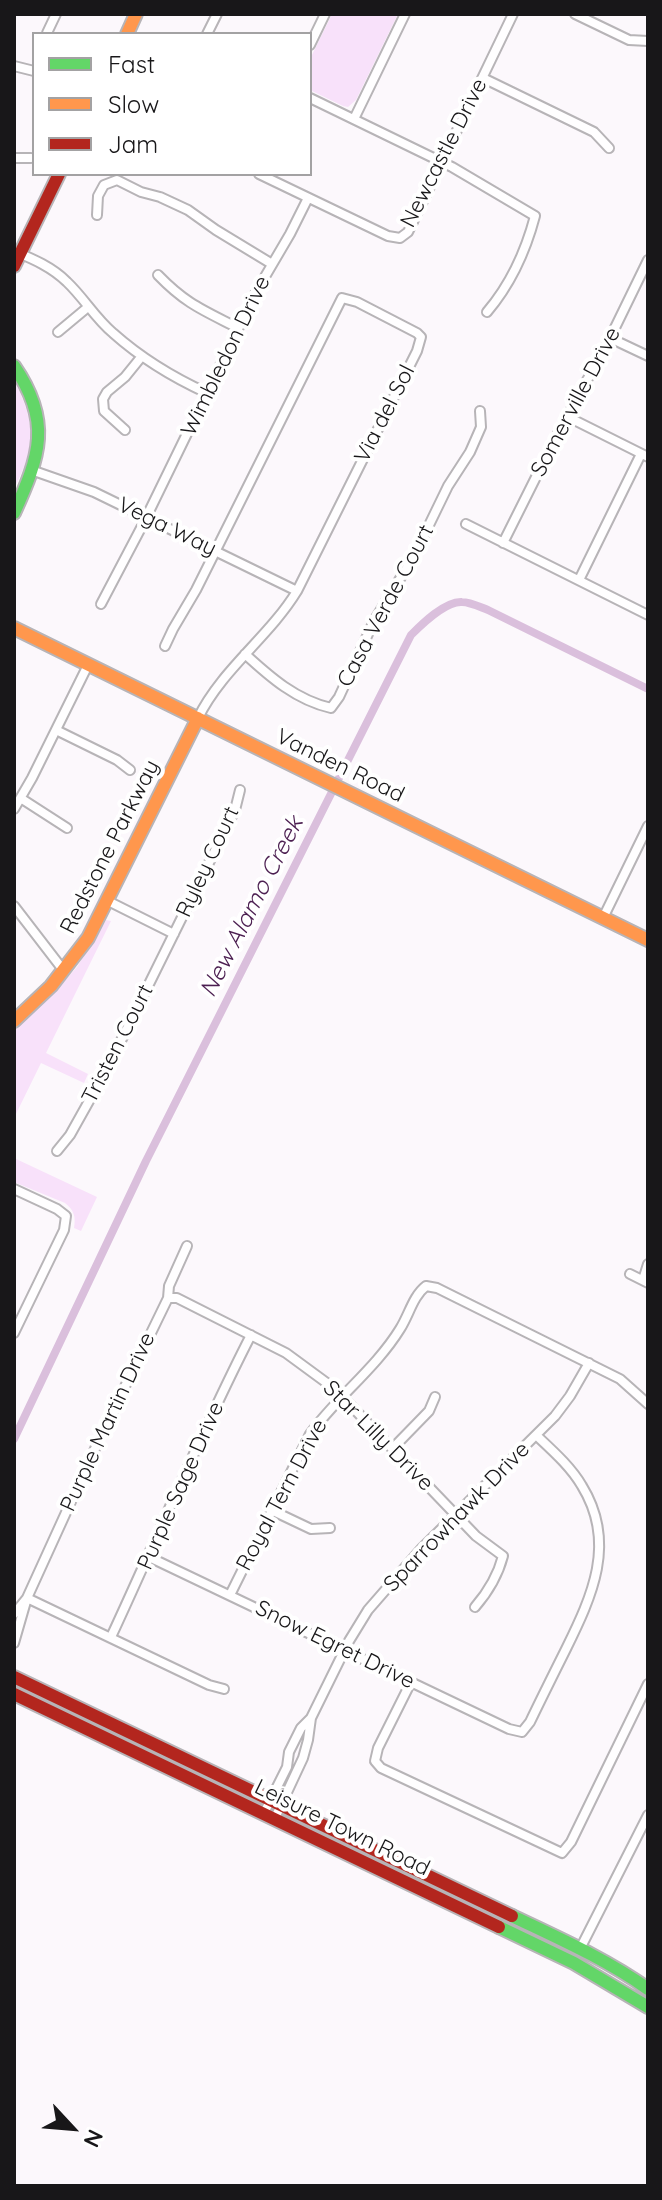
<!DOCTYPE html>
<style>
body{margin:0}
#map{position:relative;width:662px;height:2200px;overflow:hidden;background:#fcf8fc;font-family:Quicksand,sans-serif}
canvas{display:block}
.frame{position:absolute;inset:0;border:16px solid #181719;pointer-events:none}
.legend{position:absolute;left:32px;top:32px;width:280px;height:144px;box-sizing:border-box;background:#fff;border:2px solid #a3a2a3;margin:0;padding:10px 14px;list-style:none;font-size:24px;color:#181719}
.legend li{display:flex;align-items:center;gap:16px;height:40px}
.legend b{width:40px;border:2px solid #a3a2a3}
.north{position:absolute;left:32px;top:2088px;width:80px;height:80px;-webkit-text-stroke:6px #fff;paint-order:stroke;rotate:116deg;font-size:22px;font-weight:700;line-height:32px;text-align:center;color:#181719}
.north::after{content:'';display:block;margin:auto;width:28px;height:36px;background:#181719;clip-path:polygon(50% 0,100% 100%,50% 72%,0 100%)}
</style>
<div id="map">
<canvas width="662" height="2200"></canvas>
<div class="frame"></div>
<ul class="legend">
<li><b style="height:10px;background:#63d668"></b>Fast</li>
<li><b style="height:10px;background:#ff974d"></b>Slow</li>
<li><b style="height:10px;background:#b3261e"></b>Jam</li>
</ul>
<div class="north">N</div>
</div>
<script>
const context = document.querySelector('canvas').getContext('2d');
context.lineJoin = 'round';
function fill(path, color) { context.fillStyle = color; context.fill(path, 'evenodd'); }
function trace(path, color, width, dash) { context.strokeStyle = color; context.lineWidth = width; context.lineCap = dash ? 'butt' : 'round'; context.setLineDash(dash || []); context.stroke(path); }
function drawText(font, color, halo, rows, align = 'center') {
  context.font = font + ' Quicksand,sans-serif'; context.lineWidth = 8; context.setLineDash([]); context.textBaseline = 'middle'; context.strokeStyle = halo; context.fillStyle = color; for (const [text, x, y, turn = 0] of rows) {
    context.save(); context.translate(x, y); context.rotate((+turn || 0) * Math.PI / 180); context.textAlign = isNaN(turn) ? turn : align; if (halo) context.strokeText(text, 0, 0); context.fillText(text, 0, 0); context.restore();
  }
}
const green = new Path2D(`
 M332 14H398L356 100 348 107 343 106 310 90V59Z
 M14 380C36 423 36 446 14 489Z
 M106 920 111 921 46 1053 88 1074 84 1083 41 1063 14 1118V1030L51 996 77 967Z
 M14 1158 97 1197 81 1231 74 1228C76 1217 74 1210 65 1203L14 1182Z`);
const canal = new Path2D(`
 M14 1439 146 1161 411 635C422 624 445 601 462 602 470 602 480 607 488 610L648 689`);
const street = new Path2D(`
 M575 14 629 40 648 41
 M47 33 56 14
 M207 34 217 14
 M310 45 325 14
 M14 66 34 71
 M483 78 594 132 609 148
 M310 98 452 167 535 216C526 250 510 285 487 312
 M354 119 405 14
 M14 158H31
 M259 174 388 236 400 238 408 232 411 226 513 14
 M97 215 98 196 104 185 117 180 141 192 160 197 188 210 216 230 272 264
 M14 251C33 259 52 267 67 282 84 298 95 318 113 333 141 358 172 377 207 393
 M158 275C186 304 203 310 238 328
 M58 332 88 307
 M610 338 648 356
 M568 417 648 457
 M125 430 104 411 103 399 107 392 125 377 142 356
 M34 471 94 492 297 591
 M466 524 648 615
 M503 543 556 437 610 338 648 260
 M579 580 641 454
 M101 604 142 526 256 292 290 234 308 198
 M165 646 173 629 196 590 342 298 357 302 417 333 421 337 417 351 297 591C269 637 222 669 198 718
 M245 654C270 677 296 700 331 708L339 697 374 621 414 556 448 486 470 452 481 427 480 411
 M56 730 117 760 130 770
 M22 799 67 828
 M14 809 32 778 88 665
 M108 901 174 934
 M14 906 64 971
 M603 918 648 826
 M57 1151 70 1135 108 1067 235 810 240 790
 M14 1189 57 1209 66 1216 64 1230 14 1333
 M630 1274 648 1283
 M643 1280 648 1264
 M168 1298H177L286 1353 335 1389 476 1536 503 1556C498 1575 488 1592 475 1607
 M393 1448 429 1411 435 1397
 M271 1510 311 1529 330 1528
 M149 1557 509 1729 522 1732 530 1722C542 1697 554 1673 566 1649 592 1596 617 1543 582 1486 571 1467 553 1451 537 1436
 M230 1595 310 1434C337 1397 376 1368 400 1329 409 1315 413 1296 426 1286L437 1288 620 1379 648 1404
 M27 1598 209 1685 224 1689
 M14 1614 27 1598
 M111 1637C158 1536 200 1434 251 1335
 M14 1643 27 1598 99 1440 168 1298 169 1286 187 1246
 M411 1682 378 1748 375 1761 381 1768 562 1853 571 1842 648 1684
 M264 1813 287 1767 289 1752 301 1728 311 1718
 M275 1818 303 1758 308 1740 311 1718 349 1641 368 1610 422 1548 555 1416 570 1396 589 1363
 M580 1949 648 1815`);
const fast = new Path2D(`
 M14 366C52 421 40 456 14 513
 M512 1916C558 1938 606 1959 648 1989
 M499 1927 574 1963 648 2007`);
const slow = new Path2D(`
 M127 34 136 14
 M14 628 648 940
 M14 1021 51 986 88 938 198 718`);
const jam = new Path2D(`
 M14 266 59 174
 M14 1677 512 1916
 M14 1694 499 1927`);
const streetNames = [
 ["Newcastle Drive",444,153,-63],
 ["Wimbledon Drive",226,356,-64],
 ["Somerville Drive",576,402,-62],
 ["Via del Sol",385,414,-63],
 ["Vega Way",167,527,26],
 ["Casa Verde Court",386,606,-62],
 ["Vanden Road",340,766,26],
 ["Redstone Parkway",110,847,-63],
 ["Ryley Court",208,862,-65],
 ["Tristen Court",118,1044,-63],
 ["Purple Martin Drive",108,1422,-65],
 ["Star Lilly Drive",378,1436,45],
 ["Purple Sage Drive",181,1486,-66],
 ["Royal Tern Drive",282,1495,-62],
 ["Sparrowhawk Drive",457,1517,-46],
 ["Snow Egret Drive",335,1645,26],
 ["Leisure Town Road",342,1828,26]
];
const waterNames = [
 ["New Alamo Creek",252,907,-63]
];
fill(green, '#f8e1fa');
trace(canal, '#dabfdc', 8);
trace(street, '#b7b4b7', 12);
trace(fast, '#b7b4b7', 16);
trace(slow, '#b7b4b7', 16);
trace(jam, '#b7b4b7', 16);
trace(street, '#fffeff', 8);
trace(fast, '#63d668', 12);
trace(slow, '#ff974d', 12);
trace(jam, '#b3261e', 12);
drawText('22px', '#181719', '#fff', streetNames);
drawText('italic 24px', '#4c1f51', '#fff', waterNames);
</script>
